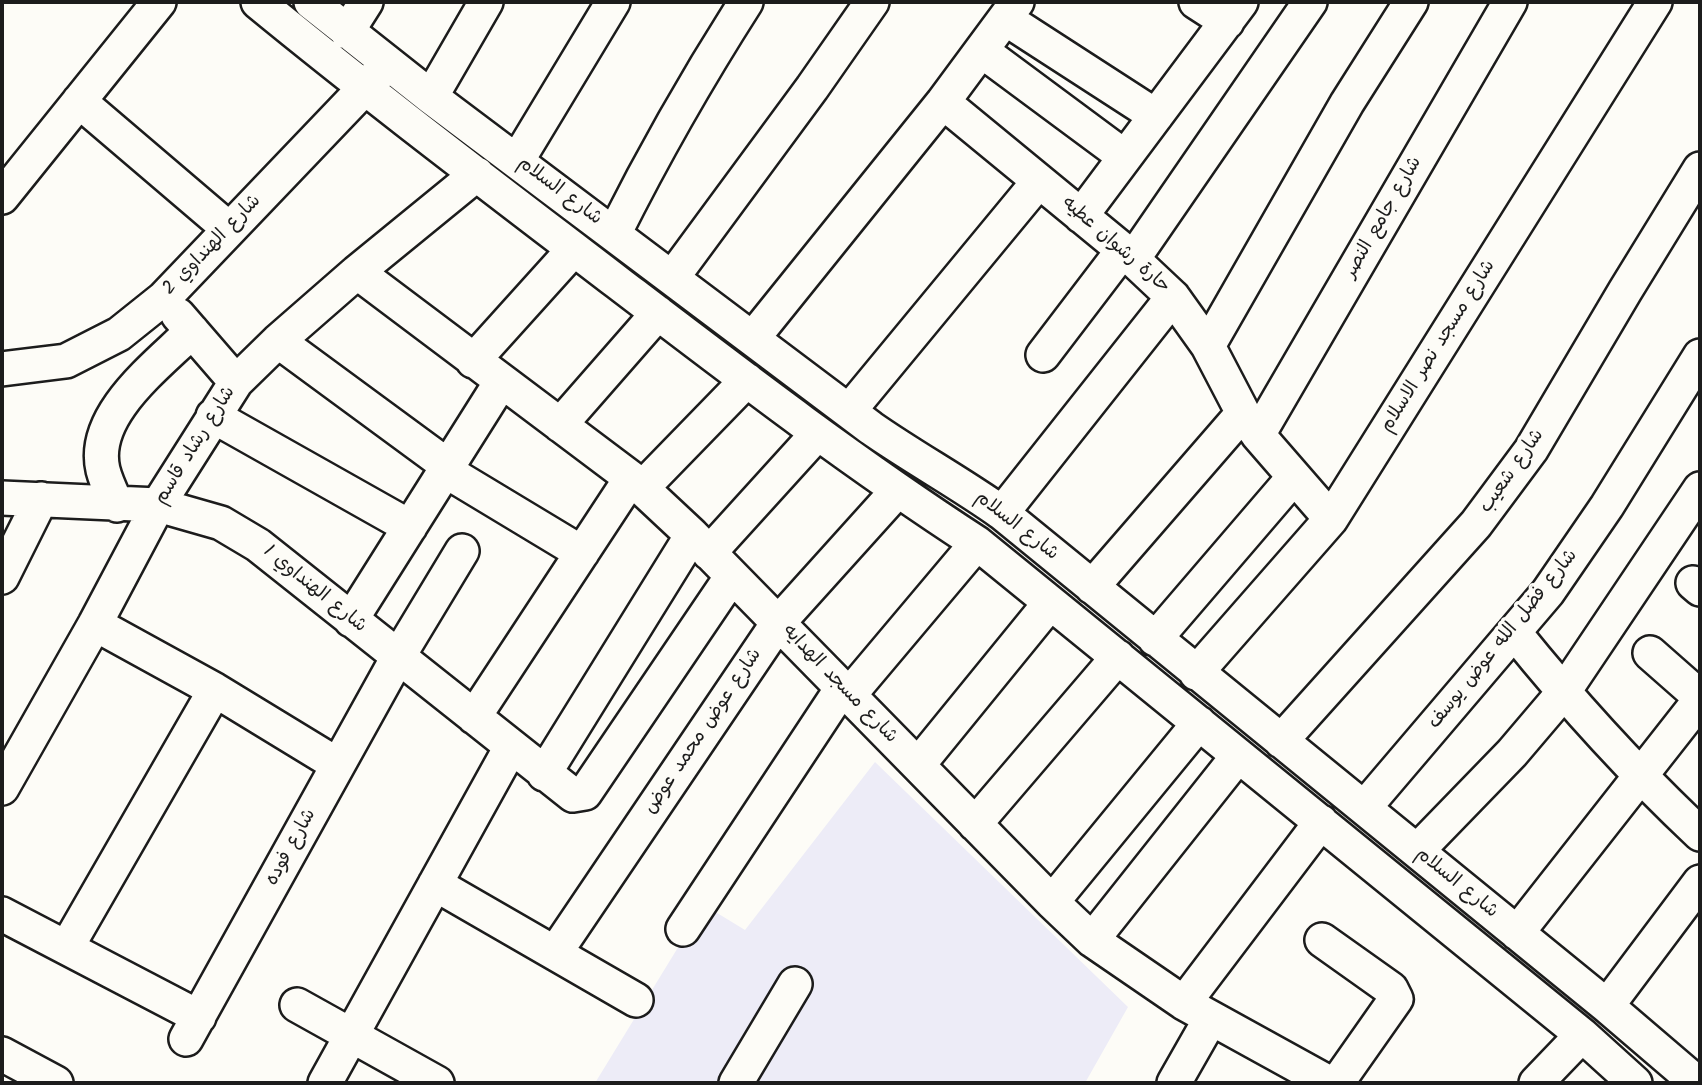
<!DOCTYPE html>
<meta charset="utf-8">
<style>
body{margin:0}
#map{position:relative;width:1702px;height:1085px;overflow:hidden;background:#fdfcf7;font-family:Kalam,sans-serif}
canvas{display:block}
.frame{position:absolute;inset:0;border:4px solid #1c1c1c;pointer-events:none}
</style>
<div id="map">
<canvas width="1702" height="1085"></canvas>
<div class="frame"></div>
</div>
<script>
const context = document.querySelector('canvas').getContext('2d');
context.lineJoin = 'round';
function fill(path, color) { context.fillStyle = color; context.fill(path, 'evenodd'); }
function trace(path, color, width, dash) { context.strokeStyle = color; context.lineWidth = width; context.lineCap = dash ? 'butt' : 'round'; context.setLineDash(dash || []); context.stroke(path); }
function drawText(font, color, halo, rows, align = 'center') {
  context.font = font + ' Kalam,"Playpen Sans Arabic",sans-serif'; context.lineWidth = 7; context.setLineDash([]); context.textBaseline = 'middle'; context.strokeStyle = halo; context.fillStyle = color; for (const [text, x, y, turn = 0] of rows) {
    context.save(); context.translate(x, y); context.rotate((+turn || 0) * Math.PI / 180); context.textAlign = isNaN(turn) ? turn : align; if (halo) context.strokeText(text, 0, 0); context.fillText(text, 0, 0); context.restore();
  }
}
const built = new Path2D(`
 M875 762 1128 1007 1085 1083H595L704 905 745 930Z`);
const minor = new Path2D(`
 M258 2C375 98 497 190 617 282 735 372 852 462 977 543L1582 1035 1635 1083
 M311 2 431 97 871 428C914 458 960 483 1002 513L1607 1006 1697 1083
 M1196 2 1227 22
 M1006 19 1156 116
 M347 32 366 2
 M982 51 1125 157
 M431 97 486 2
 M79 101 229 229
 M943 102 1123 250 1173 297 1208 346 1243 413 1258 435 1331 519
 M517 161 613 2
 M2 197 159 2
 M1081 216 1241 2
 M614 234C654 154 698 77 746 2
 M1133 259 1310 2
 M357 272 631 478 692 535 1052 902 1092 940 1184 1003 1329 1083
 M672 278 812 88 872 2
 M178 315 236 382
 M753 338 943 102 1017 2
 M278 341 448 466
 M1208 346 1347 103 1411 2
 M1043 355 1123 250
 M473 361 574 249
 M2 369 66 361 119 334 164 298 379 73
 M849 411 1039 181
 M213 416 410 527
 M560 425 658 313
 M1258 435 1510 2
 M446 471 582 553
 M642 488 747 380
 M2 498 158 505 221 523 258 545 573 795 585 793 732 576
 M117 505C112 494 106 482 103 470 90 415 157 366 192 331
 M1002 513 1173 297
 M709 553 817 434
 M2 577 41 499
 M1693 583 1700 589
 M1092 587 1243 413
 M351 620 501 382
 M95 624 215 690 338 765
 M1514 632C1572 704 1633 771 1700 834
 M1155 639 1294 477
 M1650 653 1700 697
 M1196 673 1331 519 1655 2
 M849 695 977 543
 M474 717 631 478
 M1281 741 1476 524 1531 450 1625 291 1700 169
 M918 765 1050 603
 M544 774 692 535
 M2 788 95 624 158 505 236 382 278 341 357 272 477 174
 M1364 808 1548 592 1607 506 1700 356
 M975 824 1118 657
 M1417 851 1512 753 1563 693 1700 489
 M435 884 636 1000
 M1052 902 1199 723
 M2 914 199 1017
 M683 929 842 688
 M1517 933 1700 700
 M1092 940 1238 756
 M1322 940 1391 989 1396 999 1337 1083
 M67 947 215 690
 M555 953 778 623 897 491
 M1184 1003 1321 822
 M297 1005 437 1083
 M1607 1006 1700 882
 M186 1039 398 657 462 551
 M2 1054 56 1083
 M325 1083 511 747
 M736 1083 795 984
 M1174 1083 1211 1018
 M1536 1083 1582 1035`);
const streetNames = [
 ["شارع السلام",559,192,37],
 ["شارع جامع النصر",1384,218,-60],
 ["شارع الهنداوي 2",213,246,-46],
 ["حارة رشوان عطيه",1115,246,41],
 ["شارع مسجد نصر الاسلام",1439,347,-58],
 ["شارع رشاد قاسم",196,446,-58],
 ["شارع شعيب",1513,472,-55],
 ["شارع السلام",1016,527,38],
 ["شارع الهنداوي 1",314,590,39],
 ["شارع فضل الله عوض يوسف",1504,640,-51],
 ["شارع مسجد الهدايه",839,685,46],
 ["شارع عوض محمد عوض",704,732,-56],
 ["شارع فوده",292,848,-61],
 ["شارع السلام",1456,884,39]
];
fill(built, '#edecf7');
trace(minor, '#1c1c1c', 38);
trace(minor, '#fdfcf7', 33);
drawText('19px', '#1c1c1c', '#fdfcf7', streetNames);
</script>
